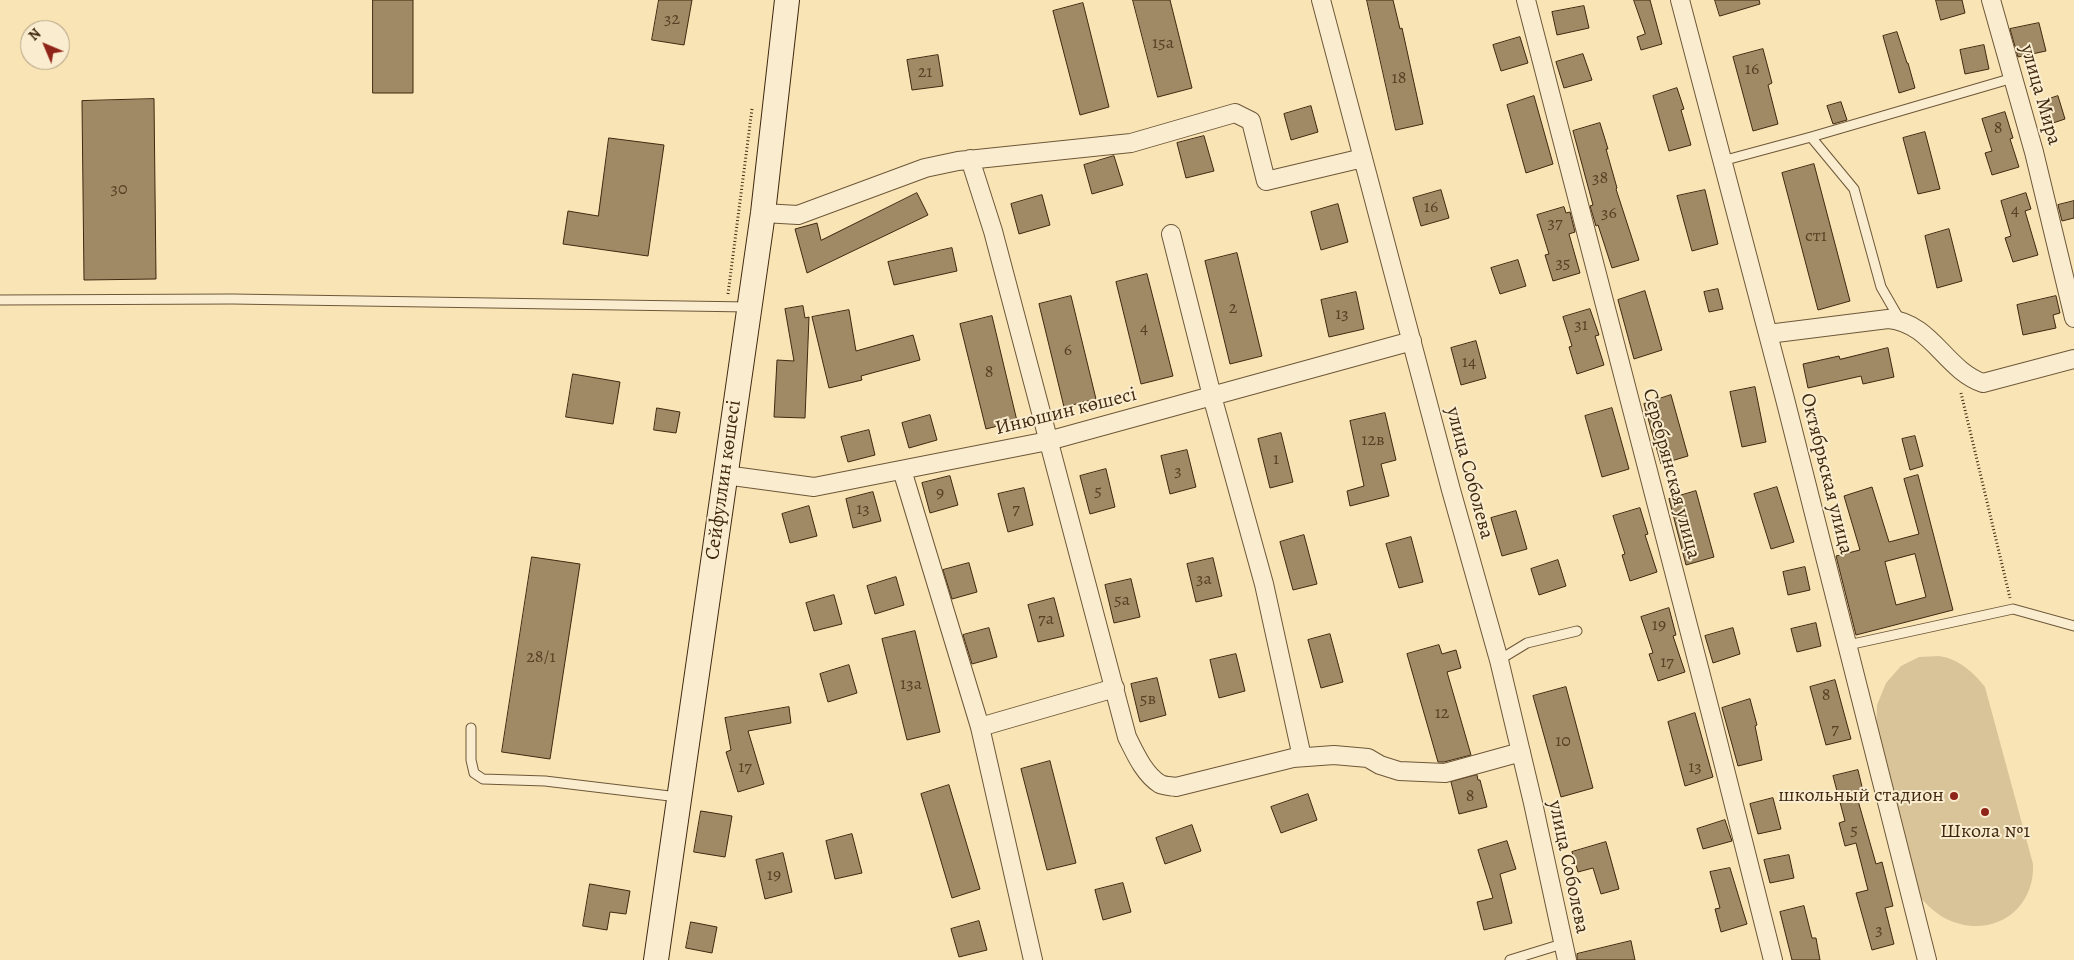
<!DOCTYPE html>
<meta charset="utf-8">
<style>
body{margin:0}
#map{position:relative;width:2074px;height:960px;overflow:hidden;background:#f8e4b5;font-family:Alegreya,serif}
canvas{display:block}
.north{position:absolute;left:20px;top:20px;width:50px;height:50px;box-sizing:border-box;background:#faedcf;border:1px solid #b09e82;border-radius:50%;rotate:315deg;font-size:14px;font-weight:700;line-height:20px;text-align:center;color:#40280f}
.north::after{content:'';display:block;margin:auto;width:18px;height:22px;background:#8f2418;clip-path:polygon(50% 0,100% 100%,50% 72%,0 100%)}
</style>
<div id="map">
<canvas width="2074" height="960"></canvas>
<div class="north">N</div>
</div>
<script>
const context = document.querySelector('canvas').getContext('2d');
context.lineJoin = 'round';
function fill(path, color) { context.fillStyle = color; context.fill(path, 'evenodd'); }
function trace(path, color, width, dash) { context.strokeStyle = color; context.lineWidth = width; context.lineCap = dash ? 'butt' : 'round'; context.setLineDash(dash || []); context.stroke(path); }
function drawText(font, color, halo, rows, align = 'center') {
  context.font = font + ' Alegreya,serif'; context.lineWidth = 4; context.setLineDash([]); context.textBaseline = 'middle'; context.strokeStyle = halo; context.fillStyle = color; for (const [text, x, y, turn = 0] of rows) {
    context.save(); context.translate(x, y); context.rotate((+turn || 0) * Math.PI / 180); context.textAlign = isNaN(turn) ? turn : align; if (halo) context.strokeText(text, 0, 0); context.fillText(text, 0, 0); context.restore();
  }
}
const green = new Path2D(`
 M1939 656C1959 659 1973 672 1985 687L2033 864C2035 915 1985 942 1941 916 1932 910 1925 903 1918 895L1876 729 1877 705 1886 683 1901 666 1919 657Z`);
const building = new Path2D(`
 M373 0H413V93H373Z
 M659 0H692L684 45 652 40Z
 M1133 0H1170L1192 88 1158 97Z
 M1367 0H1393L1400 29 1402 28 1423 124 1396 130Z
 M1634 0H1650L1662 44 1641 50 1637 37 1645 34Z
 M1715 0H1759L1760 4 1720 16Z
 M1936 0H1962L1965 13 1941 20Z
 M1083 3 1109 107 1080 115 1053 11Z
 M1584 6 1589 28 1557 35 1552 12Z
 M2039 23 2046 51 2018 57 2010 29Z
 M1897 32 1907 63H1908L1915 88 1899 93 1883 36Z
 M1520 37 1528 63 1501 71 1493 45Z
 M1984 45 1989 69 1965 74 1960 50Z
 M1763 49 1772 83 1768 85 1778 124 1753 131 1733 57Z
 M1583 54 1592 80 1564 88 1556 62Z
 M938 55 943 86 912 90 907 60Z
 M1677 88 1684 109 1681 110 1691 145 1669 151 1653 96Z
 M1534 96 1553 164 1526 173 1507 105Z
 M2058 96 2065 119 2044 126 2039 111 2045 109 2043 101Z
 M154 99 156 279 84 280 82 101Z
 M1841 102 1847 120 1833 124 1827 106Z
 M1311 106 1318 132 1291 140 1284 114Z
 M2005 112 2013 138 2010 139 2019 167 1992 175 1985 153 1992 151 1982 119Z
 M1600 123 1608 149H1606L1617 188 1616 189 1639 260 1612 268 1600 231 1598 225 1596 226 1590 206 1593 205 1573 131Z
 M1925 132 1940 189 1918 194 1903 138Z
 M1204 136 1214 171 1186 178 1177 143Z
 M609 138 664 145 648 256 563 244 568 211 598 216Z
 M1114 156 1123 185 1092 194 1084 165Z
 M1814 164 1850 301 1818 310 1782 173Z
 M1441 190 1449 218 1421 226 1413 198Z
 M1705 190 1718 244 1692 251 1677 196Z
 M917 193 928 215 807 273 795 229 817 223 821 240Z
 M2026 193 2031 209 2025 211 2038 255 2013 262 2005 238 2011 236 2001 201Z
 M1042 195 1050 225 1019 234 1011 204Z
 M2074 201V218L2062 221 2058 205Z
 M1338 204 1348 242 1321 250 1311 212Z
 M1564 207 1566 213 1570 212 1575 232 1569 234 1580 273 1553 281 1545 255 1549 254 1537 215Z
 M1949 229 1962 281 1937 288 1925 236Z
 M952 248 957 271 894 285 888 262Z
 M1237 253 1262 356 1230 364 1205 261Z
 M1518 260 1526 286 1500 294 1491 268Z
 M1147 274 1173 376 1141 384 1116 282Z
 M1718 289 1723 309 1709 312 1704 292Z
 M1645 291 1662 350 1634 359 1618 300Z
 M1356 292 1364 329 1329 337 1321 300Z
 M1071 296 1096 399 1064 407 1039 304Z
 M2056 296 2060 313 2053 315 2056 328 2023 335 2017 305Z
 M803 306 805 318 809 317 805 418 774 417 777 360 794 361 785 309Z
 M1590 309 1599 335 1595 336 1604 365 1577 374 1569 347 1572 346 1563 317Z
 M849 310 856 351 913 335 920 360 861 376 862 380 829 388 812 317Z
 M992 316 1017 421 986 429 960 324Z
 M1476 341 1486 378 1461 385 1451 348Z
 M1888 348 1894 377 1863 384 1861 376 1808 388 1803 364 1839 356 1840 359Z
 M573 374 620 382 613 424 566 417Z
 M1755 387 1766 442 1742 447 1730 392Z
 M1671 395 1688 456 1661 464 1644 404Z
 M657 408 680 412 676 433 654 430Z
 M1612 408 1629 469 1602 477 1585 416Z
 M1385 413 1396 460 1381 464 1389 496 1350 506 1347 491 1364 486 1350 421Z
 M930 415 937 440 909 448 902 423Z
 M869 430 875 455 848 462 841 437Z
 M1281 433 1293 482 1270 488 1258 439Z
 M1915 436 1923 466 1910 470 1902 439Z
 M1187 450 1196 487 1170 494 1161 456Z
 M1106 469 1115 507 1090 514 1080 476Z
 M1918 475 1953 610 1856 635 1836 556 1860 550 1844 496 1872 487 1889 542 1919 534 1904 479ZM1915 554 1926 597 1896 605 1885 562Z
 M950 476 958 505 930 513 922 483Z
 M1777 487 1794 542 1771 549 1754 494Z
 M1024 488 1033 525 1008 532 998 494Z
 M1696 491 1714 557 1686 565 1669 499Z
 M873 492 881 521 853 528 846 499Z
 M809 506 817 536 790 543 782 514Z
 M1640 508 1648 534 1645 535 1657 572 1630 581 1622 555 1625 554 1613 516Z
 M1516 511 1527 549 1502 556 1491 518Z
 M1304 535 1317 584 1293 590 1280 542Z
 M1411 537 1423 582 1399 588 1386 544Z
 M532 557 580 564 550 759 502 752Z
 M1213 558 1222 596 1196 602 1187 564Z
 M1558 560 1566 586 1539 595 1531 569Z
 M969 563 977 592 952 599 943 570Z
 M1805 567 1810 590 1788 595 1783 572Z
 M896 577 904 605 875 614 867 586Z
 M1131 579 1140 617 1114 623 1105 585Z
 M834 595 842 624 814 631 806 603Z
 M1054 598 1064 636 1038 642 1028 605Z
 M1669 608 1676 635 1673 636 1685 672 1658 681 1649 654 1653 653 1641 617Z
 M1816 623 1821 646 1797 652 1791 629Z
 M989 628 997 657 972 664 963 635Z
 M1733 628 1740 654 1713 663 1705 636Z
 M915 631 940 732 907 740 882 639Z
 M1330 634 1343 682 1321 688 1308 640Z
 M1439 645 1442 654 1456 650 1461 668 1447 672 1471 755 1444 762H1438L1407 654Z
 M1236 654 1245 691 1219 698 1210 660Z
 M849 665 857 693 828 702 820 674Z
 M1157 678 1166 715 1140 722 1131 684Z
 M1835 680 1851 739 1826 745 1810 687Z
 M1566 687 1593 788 1561 797 1533 696Z
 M1750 699 1757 725 1755 726 1762 760 1738 766 1722 708Z
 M789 707 791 723 748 731 764 784 738 792 726 752 731 750 725 718Z
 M1695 713 1713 777 1685 786 1668 722Z
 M1050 761 1076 863 1047 870 1021 769Z
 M1858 770 1864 795 1857 797 1876 864 1882 862 1893 906 1885 908 1894 944 1872 950 1856 893 1868 890 1856 843 1845 846 1839 823 1845 821 1833 776Z
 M1477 775 1478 780H1480L1487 807 1459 814 1451 782Z
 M949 785 980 889 952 898 921 794Z
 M1308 794 1317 820 1281 833 1271 807Z
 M1773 798 1781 829 1758 834 1750 804Z
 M701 811 732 816 725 857 694 852Z
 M1725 820 1732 841 1703 849 1697 829Z
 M1192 825 1201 851 1165 864 1156 838Z
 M852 834 862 873 835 879 826 841Z
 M1507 841 1516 869 1500 874 1512 923 1484 930 1477 902 1493 898 1478 850Z
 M1606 842 1619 889 1601 894 1593 868 1578 872 1572 852Z
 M783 853 792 892 765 899 756 860Z
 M1789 855 1794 878 1770 883 1764 860Z
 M1730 868 1747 924 1721 932 1715 909 1720 908 1710 872Z
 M1123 883 1131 912 1103 920 1095 890Z
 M590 884 630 891 626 914 610 912 607 930 583 926Z
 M1804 906 1812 938H1816L1820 960H1792L1780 912Z
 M979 921 987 950 959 957 951 929Z
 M691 922 717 927 712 953 686 948Z
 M1631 941 1635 960H1577V954Z`);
const path = new Path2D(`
 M728 294 752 109
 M1961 393 2010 598`);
const lane = new Path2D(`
 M1811 137 1854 189 1881 287 1900 320
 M1722 161 1811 137 2013 78
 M0 300 232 299 749 307
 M1848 645 2013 609 2074 626
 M1499 660 1527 643 1577 631
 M471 728V760L474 773 483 779 545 781 678 797
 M1510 960 1562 944`);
const street = new Path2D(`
 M1321 0 1451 490 1499 660 1533 803 1567 960
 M1526 0 1712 718 1773 960
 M1680 0 1784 395 1927 960
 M1991 0 2034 152 2074 318
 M970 159 993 231 1127 737C1135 753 1144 774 1160 784 1164 786 1171 786 1176 787L1293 758 1334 755 1368 758 1380 765 1399 771 1445 773 1521 752
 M763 213 798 215 925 168 958 161 1131 143 1235 113 1251 121 1266 181 1363 158
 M1171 234 1212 396 1264 584 1302 757
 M1768 334 1888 319C1932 323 1945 370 1983 383L2074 359
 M902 470 980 727 1033 960
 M725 475 814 487 1048 441 1412 341
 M980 727 1115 688`);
const secondary = new Path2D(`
 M656 960 763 213 787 0`);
const markers = [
 [1954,796,5,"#8f2418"],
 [1985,812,5,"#8f2418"]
];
const numberNames = [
 ["32",672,20],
 ["15а",1163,44],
 ["16",1752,70],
 ["21",925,73],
 ["18",1399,79],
 ["8",1998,129],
 ["38",1600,179],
 ["30",119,190],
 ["16",1431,208],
 ["4",2015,211],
 ["36",1609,214],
 ["37",1555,224],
 ["ст1",1816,237],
 ["35",1563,264],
 ["2",1233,309],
 ["13",1342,315],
 ["31",1581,326],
 ["4",1144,329],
 ["6",1068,351],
 ["14",1469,363],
 ["8",989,373],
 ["12в",1373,441],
 ["1",1276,460],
 ["3",1178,472],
 ["5",1098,492],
 ["9",940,494],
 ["13",863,510],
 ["7",1016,510],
 ["3а",1204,580],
 ["5а",1122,601],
 ["7а",1046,620],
 ["19",1659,626],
 ["28/1",541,658],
 ["17",1667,663],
 ["13а",911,685],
 ["8",1826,696],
 ["5в",1148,700],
 ["12",1442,714],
 ["7",1835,730],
 ["10",1563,742],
 ["17",745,768],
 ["13",1695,768],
 ["8",1470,797],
 ["5",1854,831],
 ["19",774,876],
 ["3",1879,931]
];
const streetNames = [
 ["улица Мира",2040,95,74],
 ["Инюшин көшесі",1066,412,-14],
 ["улица Соболева",1469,473,75],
 ["Серебрянская улица",1671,474,75],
 ["Октябрьская улица",1826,474,76],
 ["Сейфуллин көшесі",724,480,-82],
 ["улица Соболева",1568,867,78]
];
const poiNames = [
 ["школьный стадион",1944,796],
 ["Школа №1",1985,832,"center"]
];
fill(green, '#d9c499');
fill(building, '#a08a65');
trace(building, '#40280f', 1);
trace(lane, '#6e5738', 11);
trace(street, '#6e5738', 20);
trace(secondary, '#40280f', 26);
trace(path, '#40280f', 3, [1, 2.5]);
trace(lane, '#faedcf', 9);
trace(street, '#faedcf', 18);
trace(secondary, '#faedcf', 24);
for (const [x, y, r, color] of markers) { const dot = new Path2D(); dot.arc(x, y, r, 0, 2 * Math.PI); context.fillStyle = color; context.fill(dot); trace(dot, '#faedcf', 2); }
drawText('18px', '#584024', null, numberNames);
drawText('20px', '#40280f', '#faedcf', streetNames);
drawText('20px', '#40280f', '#faedcf', poiNames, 'right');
</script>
